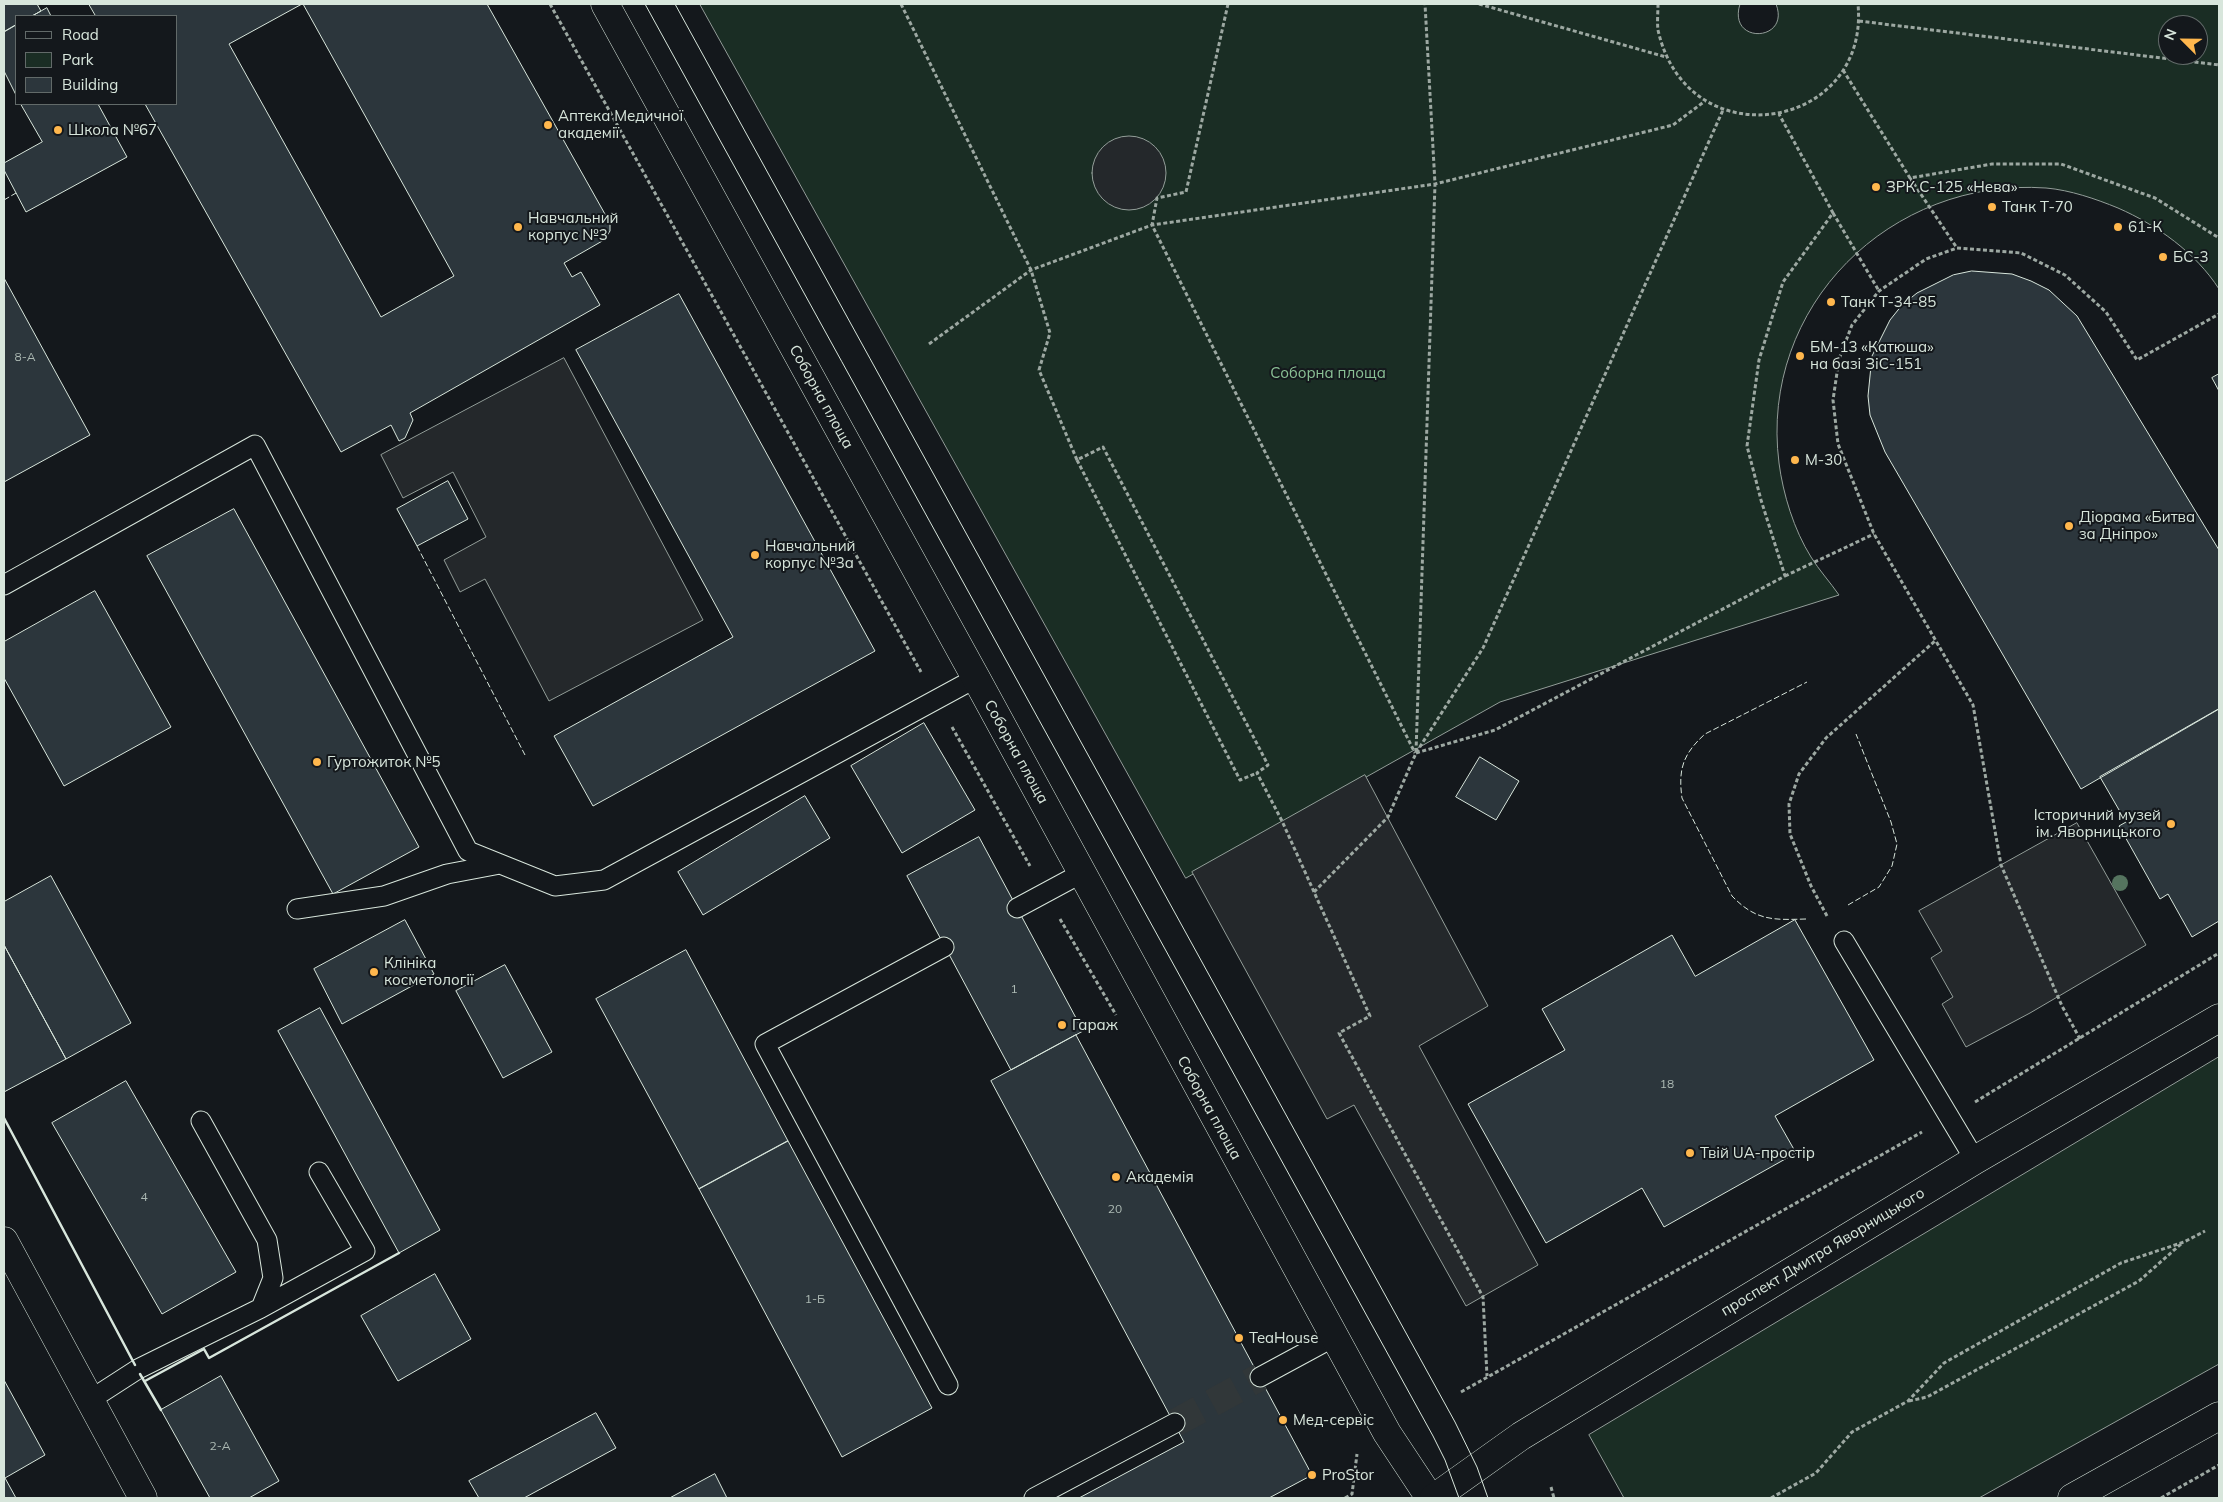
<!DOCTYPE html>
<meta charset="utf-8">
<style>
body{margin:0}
#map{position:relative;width:2223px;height:1502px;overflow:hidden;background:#14181c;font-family:Mulish,sans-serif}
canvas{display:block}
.frame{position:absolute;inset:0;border:5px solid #d8e6dc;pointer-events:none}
.legend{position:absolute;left:15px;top:15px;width:162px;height:90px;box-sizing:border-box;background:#14181c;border:1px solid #626a69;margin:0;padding:6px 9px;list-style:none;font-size:15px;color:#d8e6dc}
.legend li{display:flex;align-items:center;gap:10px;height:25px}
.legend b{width:25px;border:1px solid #626a69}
.north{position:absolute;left:2158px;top:15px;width:50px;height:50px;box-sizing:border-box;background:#14181c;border:1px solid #626a69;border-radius:50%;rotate:293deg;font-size:14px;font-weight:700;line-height:20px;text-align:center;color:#d8e6dc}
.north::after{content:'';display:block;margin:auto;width:18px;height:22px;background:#ffb74d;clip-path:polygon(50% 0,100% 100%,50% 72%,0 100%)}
</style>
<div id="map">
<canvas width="2223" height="1502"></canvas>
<div class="frame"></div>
<ul class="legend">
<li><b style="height:6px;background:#14181c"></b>Road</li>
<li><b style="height:14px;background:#1a2d24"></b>Park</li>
<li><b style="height:14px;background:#2c363c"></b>Building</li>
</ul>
<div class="north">N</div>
</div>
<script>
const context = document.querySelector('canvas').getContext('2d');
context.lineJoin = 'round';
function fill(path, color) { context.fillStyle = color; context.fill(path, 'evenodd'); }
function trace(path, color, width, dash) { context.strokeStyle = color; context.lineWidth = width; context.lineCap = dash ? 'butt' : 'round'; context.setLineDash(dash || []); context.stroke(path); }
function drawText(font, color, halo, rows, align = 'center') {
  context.font = font + ' Mulish,sans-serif'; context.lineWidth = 4; context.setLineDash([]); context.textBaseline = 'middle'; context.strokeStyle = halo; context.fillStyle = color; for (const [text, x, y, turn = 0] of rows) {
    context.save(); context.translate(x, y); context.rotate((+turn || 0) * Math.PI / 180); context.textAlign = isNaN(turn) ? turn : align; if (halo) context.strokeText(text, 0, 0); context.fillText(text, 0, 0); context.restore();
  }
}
const green = new Path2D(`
 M700 4H1740C1727 45 1791 42 1776 4H2219V289C2196 253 2157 225 2118 208 2096 199 2070 190 2046 188 1891 177 1759 306 1779 463 1783 494 1794 530 1811 557 1819 570 1830 582 1839 595L1500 702 1186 878ZM2168 25H2198V55H2168Z
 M2219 1057V1364L1979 1498H1624L1589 1435Z`);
const parking = new Path2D(`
 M1092 173a37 37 0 1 1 74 0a37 37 0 1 1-74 0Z
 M564 358 703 620 549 701 485 579 460 592 444 560 486 537 453 472 403 498 381 455Z
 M1365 775 1488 1006 1419 1046 1538 1265 1466 1306 1354 1105 1327 1119 1192 872Z
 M2077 823 2146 945 2030 1013 1966 1047 1942 1004 1953 997 1931 958 1942 951 1919 911Z`);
const building = new Path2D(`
 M4 4H37L41 11 32 16H16V25L4 32Z
 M89 4H302L229 44 381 317 454 276 303 4H487L610 223V231L604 240 564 263 572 277 581 272 600 305 410 413 413 420 405 438 399 441 391 425 341 452 145 104H176V16H96Z
 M47 8 51 16H32L41 11Z
 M16 25V95L4 71V32Z
 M21 104H98L127 157 26 212 4 170V163L42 142Z
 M1972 271 2012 274 2031 281 2049 290 2077 316 2219 550V709L2081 789 1885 452 1870 415 1868 396 1872 356 1890 320 1902 305 1917 293 1953 275Z
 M4 278 90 435 4 482Z
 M679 294 875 651 593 806 554 736 733 637 576 350Z
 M2219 374V391L2212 378Z
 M448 481 468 519 417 546 397 509Z
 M234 509 419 847 333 894 147 556Z
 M95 591 171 727 64 786 4 678V642Z
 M2219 709V921L2192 937 2168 894 2160 899 2119 826 2126 822 2100 777Z
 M924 723 975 810 902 853 851 766Z
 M1480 757 1519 781 1496 820 1456 797Z
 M805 796 830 838 703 915 678 872Z
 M979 837 1083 1031 1011 1070 907 876Z
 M51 876 131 1023 66 1059 4 945V902Z
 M405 920 434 974 342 1024 314 969Z
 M1795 920 1874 1060 1775 1116 1796 1153 1664 1227 1642 1188 1546 1243 1468 1104 1565 1050 1542 1009 1672 935 1695 976Z
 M4 945 66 1059 4 1092Z
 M686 950 788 1141 699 1189 596 999Z
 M505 965 552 1052 503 1078 456 991Z
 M320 1008 440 1230 399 1253 278 1031Z
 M1076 1035 1312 1475 1269 1498H1079L1184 1442 991 1081Z
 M126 1081 236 1272 162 1314 52 1123Z
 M788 1141 932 1408 842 1457 699 1189Z
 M435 1274 471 1339 398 1381 361 1316Z
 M221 1376 279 1481 249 1498H210L161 1410Z
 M4 1380 45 1455 5 1478 16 1498H4Z
 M596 1413 616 1448 524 1498H479L469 1481Z
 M715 1474 727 1498H670Z`);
const streetTunnel = new Path2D(`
 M1175 1423 1260 1377`);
const path = new Path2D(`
 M550 4 921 672
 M901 4 1031 270 1050 333 1039 370 1077 460 1103 447 1268 765 1257 773 1282 821 1370 1016 1339 1033 1483 1297 1487 1376
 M1228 4 1186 192 1157 198 1152 225 1415 753
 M1479 4 1666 57
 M1658 4C1658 12 1657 22 1658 30 1687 161 1870 131 1858 4
 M1859 21 2219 65
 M1843 70 1910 178 1992 164H2061L2155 198 2219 238
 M1910 178 1957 248
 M1833 213 1879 291
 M929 344 1031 270 1152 225 1435 184 1673 125 1705 101
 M1077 460 1240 780 1257 773
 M1785 576 1874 534
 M952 727 1030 866
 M1416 752 1435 184 1425 4
 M1416 753 1495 730 1785 576 1761 500 1747 446 1759 360 1783 282 1833 213 1779 114
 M1314 892 1388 817 1416 753 1483 648 1723 110
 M1827 916 1811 886 1790 834 1789 804 1799 774 1826 738 1936 640
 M1060 919 1116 1015
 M2080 1039 2062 1006 2001 865 1973 705 1874 534 1838 444 1833 400 1839 359 1852 325 1879 291 1926 259 1957 248 2021 253 2065 275 2106 312 2137 360 2219 314
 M1975 1102 2219 953
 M1461 1392 1922 1132
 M1909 1401 1927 1397 2139 1281 2181 1244
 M1551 1487 1554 1498
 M1345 1498 1352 1494 1357 1454
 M1771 1498 1816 1473 1852 1432 1908 1401 1944 1363 2121 1263 2184 1242 2205 1231
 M2161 1498 2219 1465`);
const lane = new Path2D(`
 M4 585 255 445 468 851 555 886 604 880 976 678
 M1017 908 1082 873
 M297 909 384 896 447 874 500 864
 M1844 941 1975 1160
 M944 947 765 1044 948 1385
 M261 1308 365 1251 319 1172
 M1260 1377 1334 1337
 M90 1400 138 1369 261 1308 273 1278 267 1240 201 1121
 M1034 1498 1175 1423`);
const street = new Path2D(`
 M4 1241 143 1498`);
const secondary = new Path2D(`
 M605 4 976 678 1387 1433 1430 1498`);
const primary = new Path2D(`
 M1434 1498 1521 1436 1975 1160 2219 1018
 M2072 1498 2219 1416`);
const tram = new Path2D(`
 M645 4 1433 1436 1445 1460 1459 1498
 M675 4 1455 1422 1477 1467 1488 1498`);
const fence = new Path2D(`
 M4 200 16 193 17 195
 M417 546 525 755
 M1848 905 1879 887 1892 866 1897 844 1891 822 1856 734
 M1806 919C1773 920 1756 921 1732 896L1682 798C1678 769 1683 754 1705 734L1807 682`);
const wall = new Path2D(`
 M4 1118 135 1365
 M140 1374 161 1410
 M145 1381 204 1349 209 1358 399 1253`);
const trees = [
 [2120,883]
];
const markers = [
 [548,125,5,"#ffb74d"],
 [58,130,5,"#ffb74d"],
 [1876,187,5,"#ffb74d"],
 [1992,207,5,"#ffb74d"],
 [518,227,5,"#ffb74d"],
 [2118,227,5,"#ffb74d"],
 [2163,257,5,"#ffb74d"],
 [1831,302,5,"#ffb74d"],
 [1800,356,5,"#ffb74d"],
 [1795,460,5,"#ffb74d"],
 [2069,526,5,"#ffb74d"],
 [755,555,5,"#ffb74d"],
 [317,762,5,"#ffb74d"],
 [2171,824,5,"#ffb74d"],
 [374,972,5,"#ffb74d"],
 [1062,1025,5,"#ffb74d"],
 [1690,1153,5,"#ffb74d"],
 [1116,1177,5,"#ffb74d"],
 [1239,1338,5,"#ffb74d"],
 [1283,1420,5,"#ffb74d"],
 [1312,1475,5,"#ffb74d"]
];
const numberNames = [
 ["8-А",25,357],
 ["1",1014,989],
 ["18",1667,1084],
 ["4",144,1197],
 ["20",1115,1209],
 ["1-Б",815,1299],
 ["2-А",220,1446]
];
const poiNames = [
 ["Аптека Медичної",558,116],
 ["академії",558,133],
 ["Школа №67",68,130],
 ["ЗРК С-125 «Нева»",1886,187],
 ["Танк Т-70",2002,207],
 ["Навчальний",528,218],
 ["корпус №3",528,235],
 ["61-К",2128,227],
 ["БС-3",2173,257],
 ["Танк Т-34-85",1841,302],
 ["БМ-13 «Катюша»",1810,347],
 ["на базі ЗіС-151",1810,364],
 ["М-30",1805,460],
 ["Діорама «Битва",2079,517],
 ["за Дніпро»",2079,534],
 ["Навчальний",765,546],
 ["корпус №3а",765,563],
 ["Гуртожиток №5",327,762],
 ["Історичний музей",2161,815,"right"],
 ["ім. Яворницького",2161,832,"right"],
 ["Клініка",384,963],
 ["косметології",384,980],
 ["Гараж",1072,1025],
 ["Твій UA-простір",1700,1153],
 ["Академія",1126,1177],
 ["TeaHouse",1249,1338],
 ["Мед-сервіс",1293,1420],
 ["ProStor",1322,1475]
];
const parkNames = [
 ["Соборна площа",1328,373]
];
const streetNames = [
 ["Соборна площа",821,397,61],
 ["Соборна площа",1016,752,61],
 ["Соборна площа",1209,1108,61],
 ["проспект Дмитра Яворницького",1823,1252,-31]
];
fill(green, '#1a2d24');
trace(green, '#939e99', 1);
fill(parking, '#24282b');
trace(parking, '#939e99', 1);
fill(building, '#2c363c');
trace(building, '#d8e6dc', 1);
trace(streetTunnel, '#313739', 28, [28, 14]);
trace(lane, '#d8e6dc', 21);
trace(street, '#d8e6dc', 29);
trace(secondary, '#d8e6dc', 29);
trace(primary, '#d8e6dc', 29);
trace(path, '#9da8a2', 3, [4, 2.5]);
trace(lane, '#14181c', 19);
trace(street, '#14181c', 28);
trace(secondary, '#14181c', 28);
trace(primary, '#14181c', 28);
trace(tram, '#d8e6dc', 1);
trace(fence, '#d8e6dc', 1, [6, 2.5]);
trace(wall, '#d8e6dc', 2.5);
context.fillStyle = '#55745f';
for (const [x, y] of trees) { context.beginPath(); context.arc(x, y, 8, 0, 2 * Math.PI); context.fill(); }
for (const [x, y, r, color] of markers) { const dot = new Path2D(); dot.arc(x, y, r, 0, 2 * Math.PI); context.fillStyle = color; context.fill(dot); trace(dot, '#14181c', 2); }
drawText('12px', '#adbab4', null, numberNames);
drawText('15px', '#d8e6dc', '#14181c', poiNames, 'left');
drawText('15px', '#8ac095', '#14181c', parkNames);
drawText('15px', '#d8e6dc', '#14181c', streetNames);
</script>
